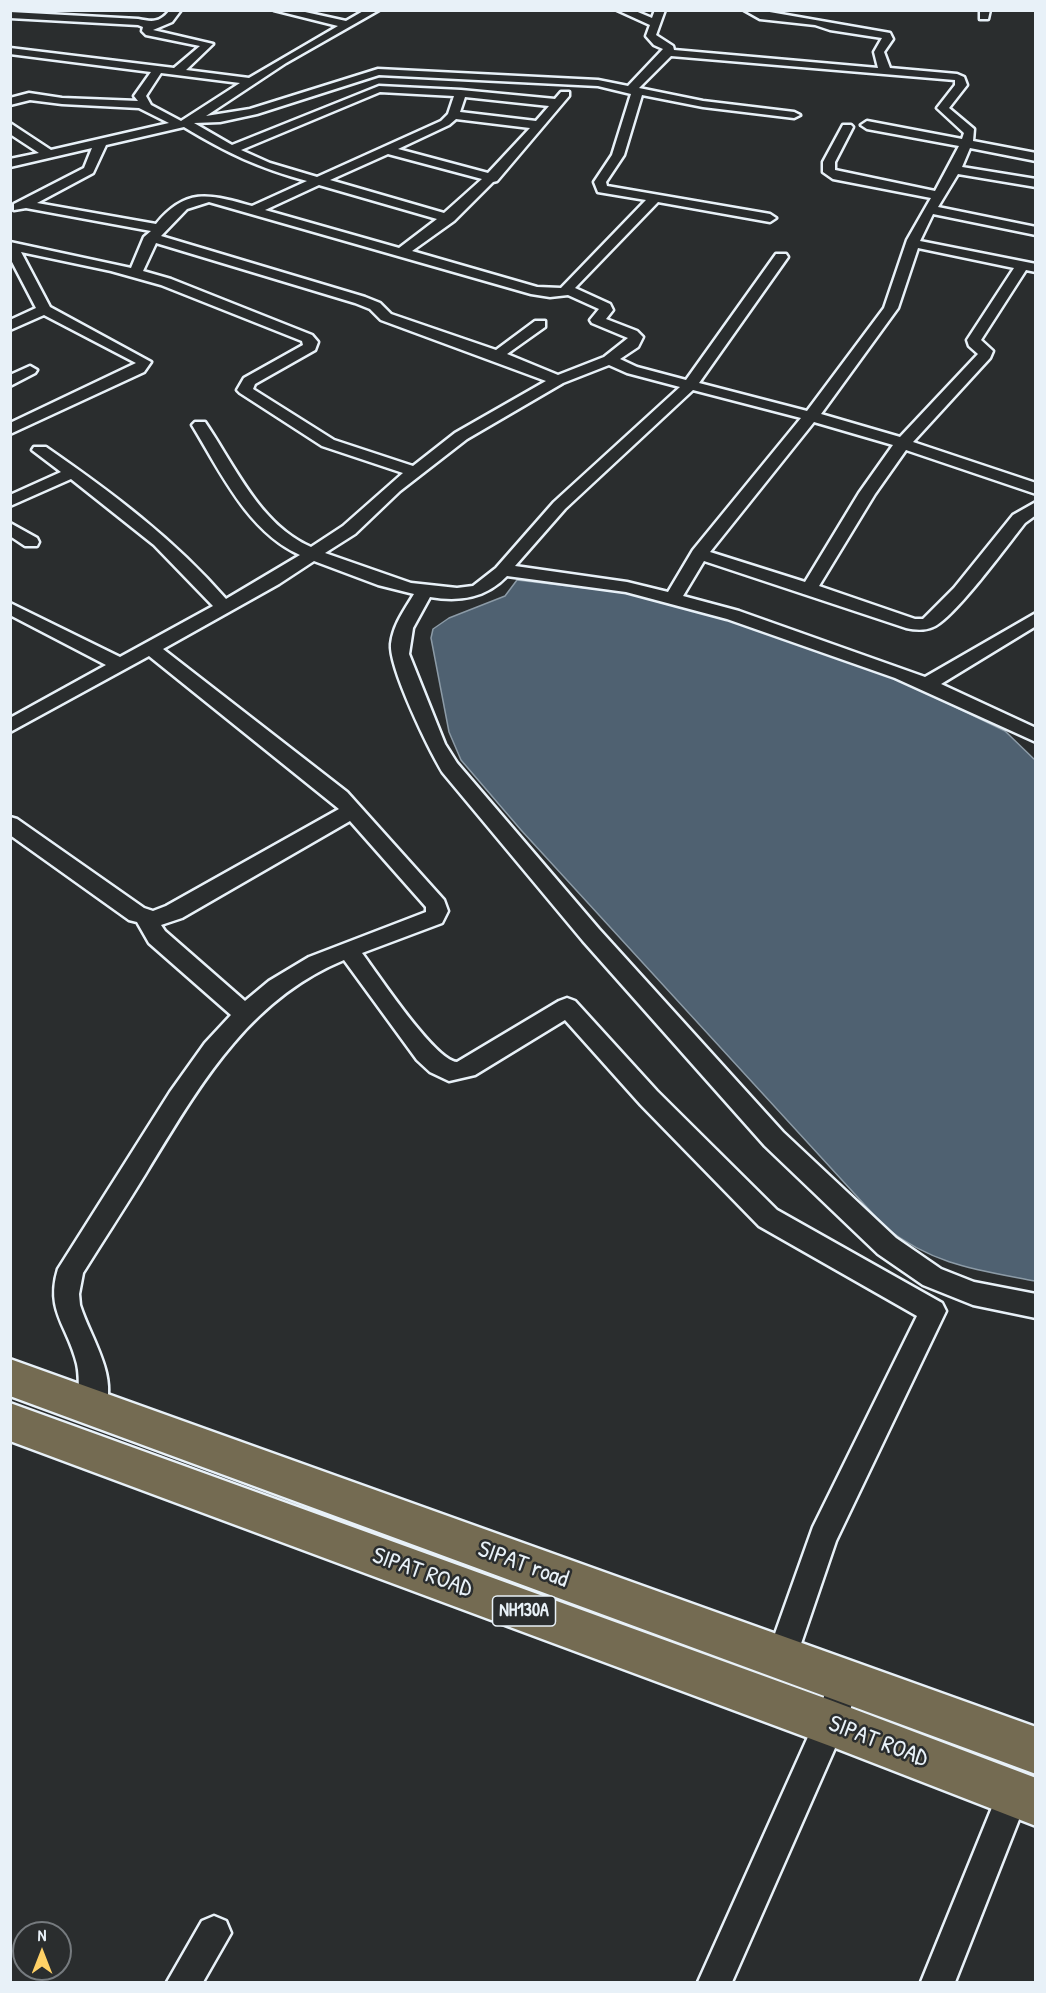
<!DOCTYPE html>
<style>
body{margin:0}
#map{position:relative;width:1046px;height:1993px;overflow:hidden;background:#2a2d2e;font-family:"Patrick Hand",sans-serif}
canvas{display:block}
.frame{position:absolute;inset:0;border:12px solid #e8f1f8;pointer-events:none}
.north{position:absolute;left:12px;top:1921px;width:60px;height:60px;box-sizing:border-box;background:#2a2d2e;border:2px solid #767b7f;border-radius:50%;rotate:0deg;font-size:16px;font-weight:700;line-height:24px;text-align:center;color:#e8f1f8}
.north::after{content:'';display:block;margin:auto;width:21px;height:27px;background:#ffd166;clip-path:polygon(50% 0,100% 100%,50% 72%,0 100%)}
</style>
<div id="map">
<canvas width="1046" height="1993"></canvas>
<div class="frame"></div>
<div class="north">N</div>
</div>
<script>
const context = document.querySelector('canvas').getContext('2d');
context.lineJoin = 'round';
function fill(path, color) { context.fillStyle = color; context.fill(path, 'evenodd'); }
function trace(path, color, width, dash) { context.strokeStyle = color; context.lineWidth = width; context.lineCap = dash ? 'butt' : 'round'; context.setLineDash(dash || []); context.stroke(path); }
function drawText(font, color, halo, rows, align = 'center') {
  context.font = font + ' "Patrick Hand",sans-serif'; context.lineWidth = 5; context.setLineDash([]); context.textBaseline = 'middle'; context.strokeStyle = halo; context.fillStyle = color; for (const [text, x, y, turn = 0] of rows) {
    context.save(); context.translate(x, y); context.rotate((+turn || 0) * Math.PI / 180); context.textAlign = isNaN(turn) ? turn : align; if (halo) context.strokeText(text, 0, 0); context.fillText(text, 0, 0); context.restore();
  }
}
const water = new Path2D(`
 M517 580 620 592 687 607 869 665 1005 731 1035 760V1281C978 1270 933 1265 885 1227L521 830 461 760 449 732 431 638 433 629 449 618 505 596Z`);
const minor = new Path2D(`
 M170 10H181L172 22 153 30 213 44 186 70 249 78 338 26 274 10H296L346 21 365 10H379L286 63 206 116 250 109 378 69 598 80 628 86 663 49 654 45 646 36 650 25 617 10H633L652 18 655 10H665L656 35 673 46 674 50 878 68 874 52 882 38 830 30 815 25 760 19 744 10H758L890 33 893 39 884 52 890 68 957 74 964 77 967 85 949 108 974 129 973 141 1036 153V161L970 148 962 167 1036 179V187L958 174 938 207 1036 227V235L933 214 920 241 1036 264V272L1026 270 981 340 993 351 990 358 913 442 1036 483V494L906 450 875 494 819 586 915 619H923L954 588 1013 515 1036 502V515L1025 523C1009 543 953 620 933 627 924 631 915 630 906 628L704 561 683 596 739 611 925 677 1036 613V626L941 684 1036 728V742L895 678 727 619 626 592 507 576C486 598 460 602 430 597L413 628 409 654 445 744 457 763 599 929 783 1132 896 1238 941 1269 974 1282 1036 1294V1318L973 1305 923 1285 878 1254 765 1146 583 941 443 773C429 750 389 668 391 644 393 625 405 609 414 594L378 585 314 561 279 584 163 649 347 792 444 900 448 911 442 923 362 953C377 973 435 1061 457 1062L559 1001 567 998 575 1001 657 1091 777 1210 942 1303 946 1311 836 1541 792 1670 781 1674 770 1670 766 1659 813 1527 917 1316 759 1226 641 1105 565 1020 475 1075 449 1081 430 1072 417 1060 344 960C247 1000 198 1088 146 1173 126 1206 104 1239 83 1273L79 1294 80 1305C91 1340 120 1377 103 1415L93 1419 83 1415C76 1399 81 1381 77 1364 68 1326 45 1311 58 1269L170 1092 205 1043 231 1015 149 943 137 922 129 920 10 835V817L17 819 144 908 153 911 166 906 339 809 149 656 10 732V718L106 665 10 615V603L120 657 213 606 154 545 71 479 10 506V495L61 472 32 450 34 447H46C111 492 174 539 226 599L300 555C248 532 220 471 192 425L195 422H205C235 466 260 525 311 547L343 526 403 473 322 446 240 393 237 390 244 378 303 345 302 341 161 285 111 271 21 252 50 307 151 362 144 372 10 434V423L136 363 44 315 10 330V320L36 308 10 258V242L131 268 144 237 151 231 26 208 14 210V204L84 168 92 148 10 167V159L39 153 10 134V123L51 150 169 123 139 108 62 104 30 100 10 105V98L29 93 62 98 138 101 134 96 151 72 10 54V48L174 68 200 46 146 35 142 31 143 27 138 25 10 18V12L138 19C152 22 160 23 170 10ZM671 56 955 80V85L937 108 964 133 962 139 867 121 861 125 867 129 959 146 935 191 835 170V162L853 127 851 125H843L823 162V172L833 179 931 198 907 240 884 308 807 411 699 383 788 257 786 254H776L686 380 637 367 620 359 638 347 643 337 637 331 606 319 613 310 610 304 575 288 658 202 770 222 776 218 770 214 607 186 606 182 624 155 642 95 703 107 794 118 800 115 794 112 703 101 639 88ZM161 73 240 83 181 121 151 105 146 96ZM379 75 598 86 631 94 612 155 594 182 598 192 646 200 561 288 537 287 412 251 454 221 493 182 497 181 569 96V92H561L555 99 461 90 379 86 232 145 194 123 220 122 257 114ZM380 92 454 96 448 114 441 121 317 177 270 163 241 150ZM465 97 549 106 536 121 460 112ZM456 119 530 128 488 173 398 149 449 125ZM184 127C227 153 259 168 307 181L252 206C211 195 187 186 156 224L37 203 93 173 106 145ZM388 154 482 179 444 213 330 180ZM319 185 437 219 399 248 265 210ZM209 202 531 294 550 297 568 295 599 309 590 320 592 323 628 338 604 357 558 375 507 354 545 327V321H535L496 350 391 314 380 303 365 297 161 236 187 209ZM156 243 355 303 370 309 381 320 546 381 455 433 413 466 334 440 253 389 255 384 315 350 318 342 312 335 171 279 143 271ZM918 248 1014 268 967 340 969 346 978 354 900 437 821 414 898 308ZM609 365 627 373 680 387 554 502 496 568 473 586 457 588 411 583 325 553 355 534 400 491 467 439 563 383ZM693 390 801 418 693 550 668 592 627 582 515 566 565 509ZM814 422 893 445 859 493 805 582 710 552ZM350 821 426 907V912L309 957 269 981 245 1001 165 931 161 925 182 918Z
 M980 10H990L988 19H980Z
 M30 366 37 370 35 373 10 386V375Z
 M10 523 37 538 39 542 37 546H25L10 536Z
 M844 1667 855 1671 859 1682 846 1723 732 1982H698L816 1719 833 1671Z
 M1013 1778 1024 1783 1029 1794 955 1982H921L1002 1783Z
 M214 1916 226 1921 231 1933 203 1982H167L202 1921Z`);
const trunk = new Path2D(`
 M10 1359 1036 1727V1774L10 1396Z
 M10 1403 830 1700 1036 1778V1826L830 1746 10 1441Z`);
const shields = [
 [524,1611,63]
];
const shieldNames = [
 ["NH130A",524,1611]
];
const nearStreetnames = [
 ["SIPAT road",523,1565,20],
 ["SIPAT ROAD",422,1573,20],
 ["SIPAT ROAD",878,1742,21]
];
fill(water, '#4f6171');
trace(water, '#8c9ba7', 1.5);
trace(minor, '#e8f1f8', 5);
trace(trunk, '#e8f1f8', 5);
fill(minor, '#2a2d2e');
fill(trunk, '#746b52');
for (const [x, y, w] of shields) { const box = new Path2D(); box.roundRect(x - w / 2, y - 15, w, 30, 4.5); context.fillStyle = '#2a2d2e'; context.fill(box); trace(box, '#e8f1f8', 1.5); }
drawText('bold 18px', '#e8f1f8', null, shieldNames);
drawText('24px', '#e8f1f8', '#2a2d2e', nearStreetnames);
</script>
